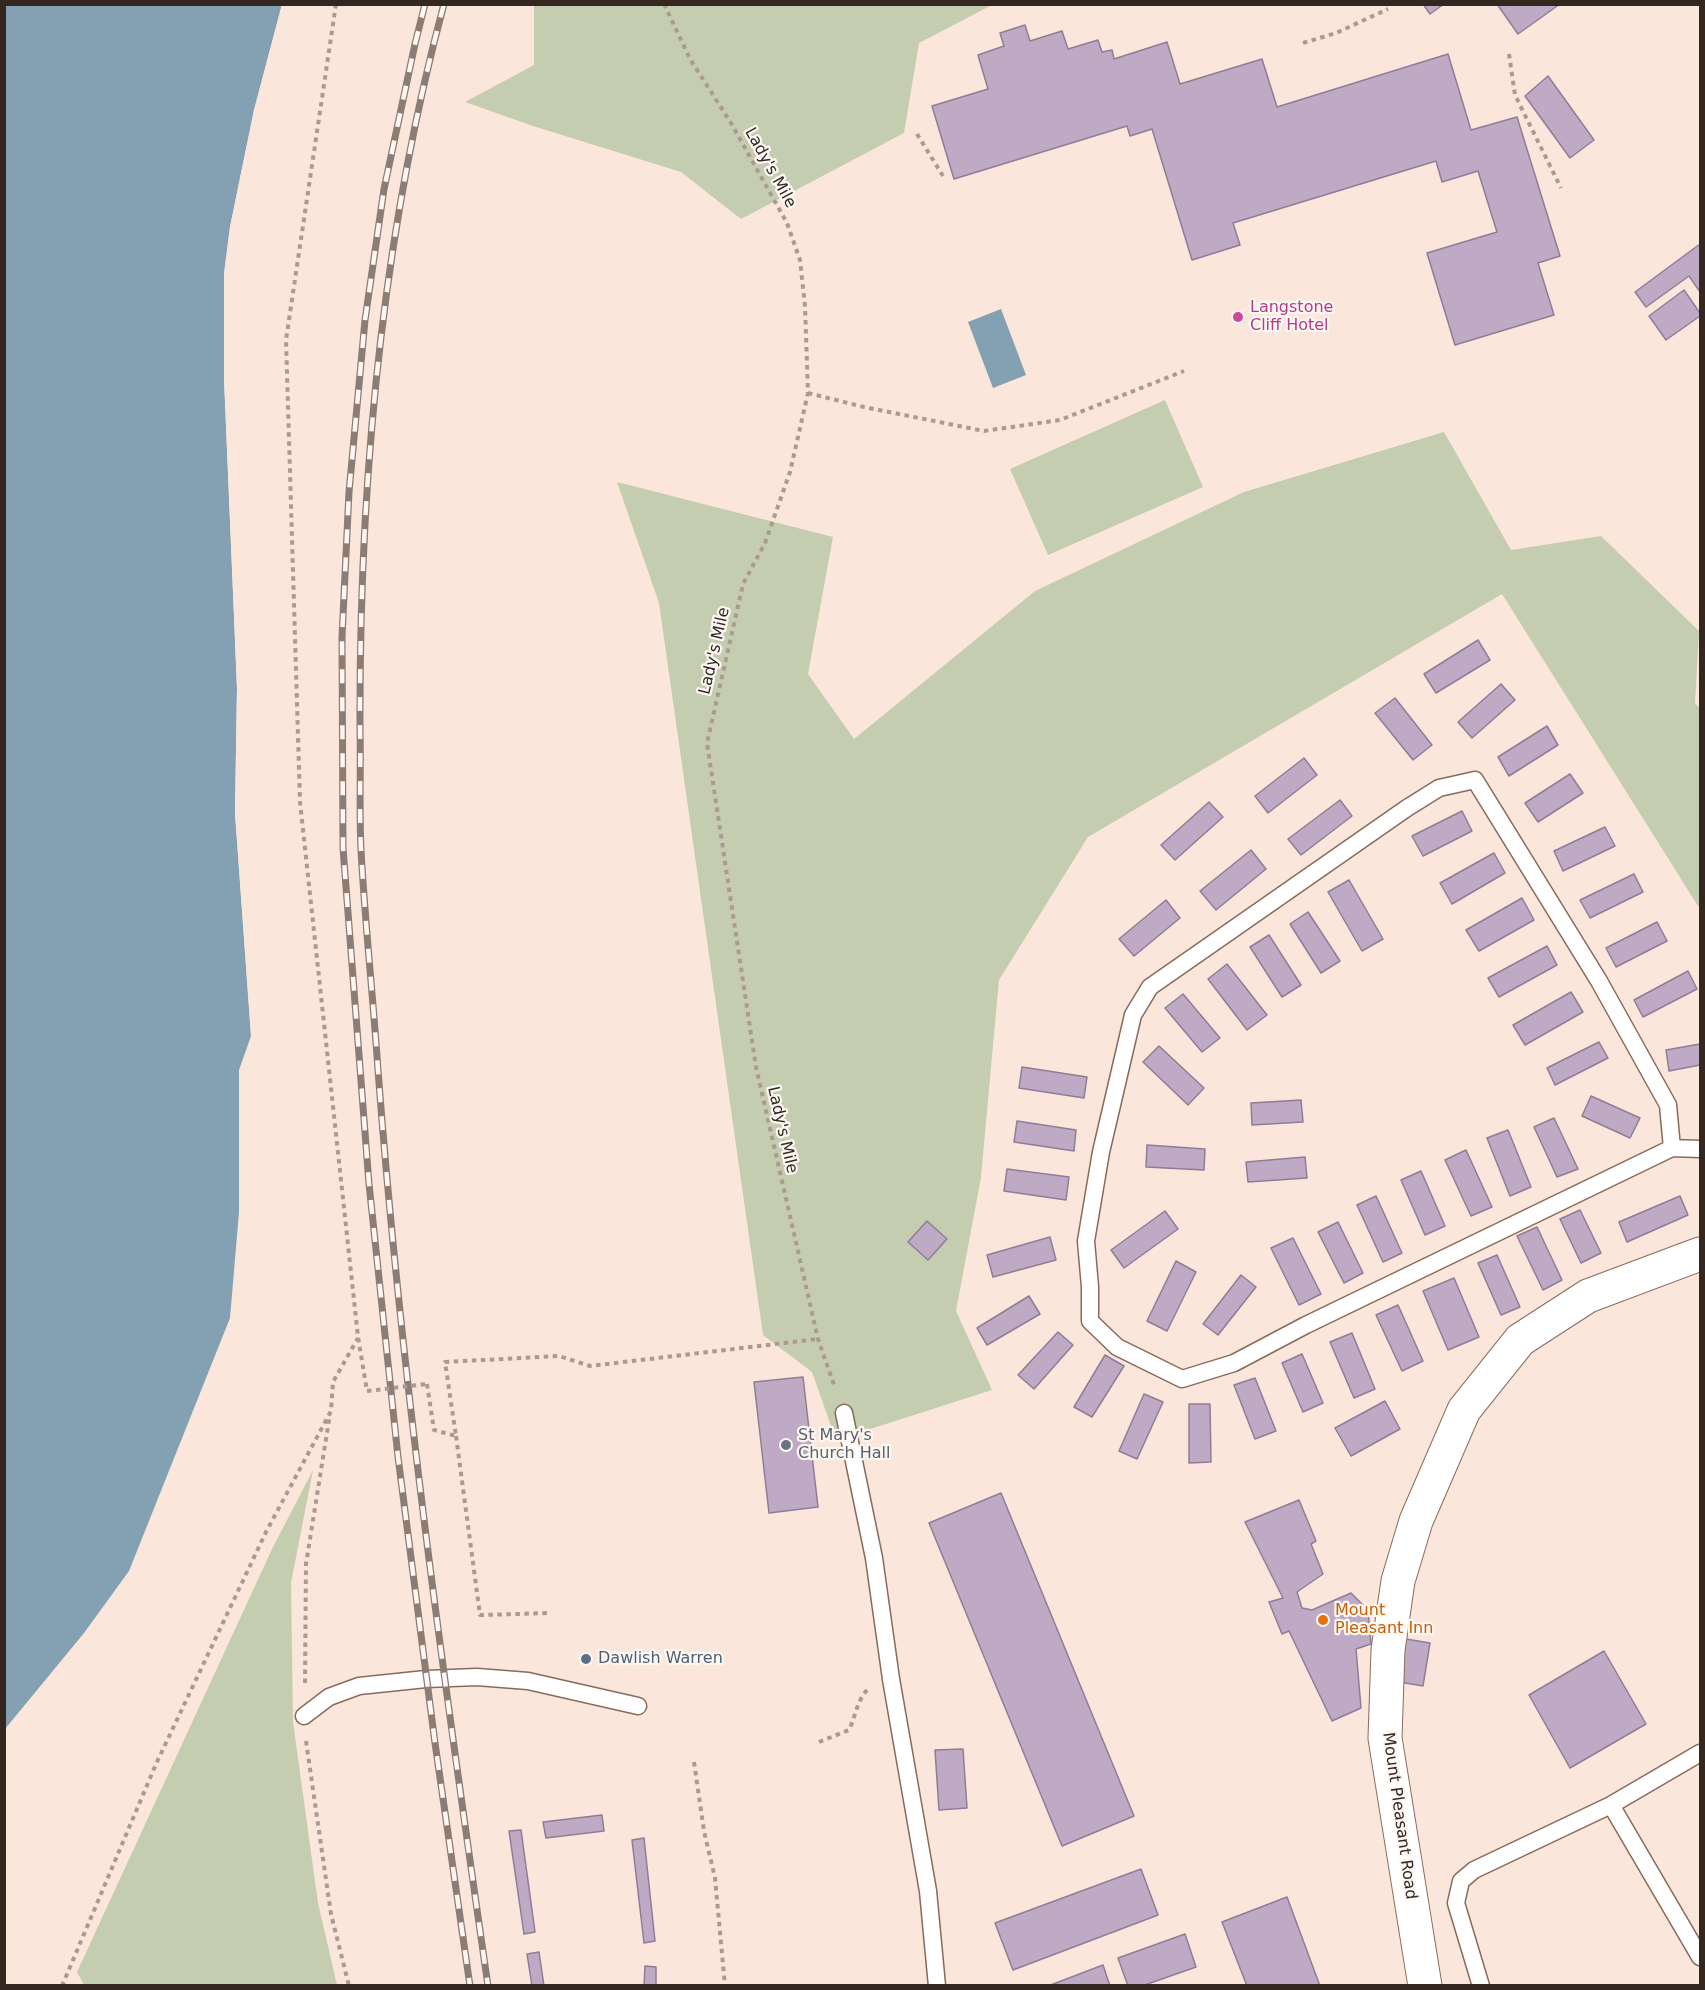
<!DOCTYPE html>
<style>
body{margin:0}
#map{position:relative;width:1705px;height:1990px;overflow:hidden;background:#fae6db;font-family:"DejaVu Sans",sans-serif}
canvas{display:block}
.frame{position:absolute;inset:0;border:6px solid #332720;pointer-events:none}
</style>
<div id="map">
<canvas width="1705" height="1990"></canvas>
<div class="frame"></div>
</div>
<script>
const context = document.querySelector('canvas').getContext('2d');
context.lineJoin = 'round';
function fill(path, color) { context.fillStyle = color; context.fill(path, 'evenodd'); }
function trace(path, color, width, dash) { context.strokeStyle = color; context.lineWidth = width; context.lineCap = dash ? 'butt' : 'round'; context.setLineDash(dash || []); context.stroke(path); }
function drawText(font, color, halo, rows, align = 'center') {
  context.font = font + ' "DejaVu Sans",sans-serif'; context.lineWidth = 4.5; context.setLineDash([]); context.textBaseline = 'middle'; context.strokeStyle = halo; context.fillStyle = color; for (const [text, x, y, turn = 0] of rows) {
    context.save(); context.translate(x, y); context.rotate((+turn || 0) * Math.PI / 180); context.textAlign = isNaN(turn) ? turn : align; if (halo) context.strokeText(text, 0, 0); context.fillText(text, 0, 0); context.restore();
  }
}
const green = new Path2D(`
 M534 5V4L992 5 919 43 904 133 741 219 681 172 533 126 465 102 534 65Z
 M1165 400 1203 487 1048 555 1010 469Z
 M1444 432 1511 550 1601 536 1699 631 1695 703 1700 709V904L1698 906 1502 594 1088 837 999 980 981 1177 956 1311 992 1390 836 1440 812 1372 763 1335 659 603 617 482 833 537 808 674 854 739 1035 591 1244 492Z
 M313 1470 291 1583 293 1722 318 1903 337 1985H84L77 1972 272 1549Z`);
const water = new Path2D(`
 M5 5H282L254 110 230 227 224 274V378L237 688 235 813 251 1036 269 1204 140 1593 85 1667 42 1776 5 1952Z
 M1001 309 1026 375 993 388 968 322Z`);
const pier = new Path2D(`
 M282 4 285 5 257 111 233 227 227 275V378L240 688 238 813 254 1036 285 1320 273 1382 220 1498 188 1548 142 1595 87 1669 45 1776 7 1952 4 1955 5 1729 84 1633 129 1571 230 1318 239 1212V1070L251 1036 235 813 237 688 224 378V274L230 227 254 110Z`);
const building = new Path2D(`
 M1423 4H1444L1430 14Z
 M1497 4H1560L1518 34Z
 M1025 25 1030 41 1062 31 1068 49 1098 40 1102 52 1112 50 1114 59 1167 42 1180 84 1262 59 1277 107 1448 54 1471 130 1517 117 1560 256 1538 263 1554 315 1455 345 1427 253 1497 232 1478 171 1442 182 1436 161 1233 223 1240 245 1192 260 1152 129 1130 136 1127 126 954 179 932 106 988 89 978 55 1004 46 1000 33Z
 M1548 76 1594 140 1570 158 1525 96Z
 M1700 244V292L1689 276 1646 307 1635 292Z
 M1684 290 1700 313V316L1666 340 1649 316Z
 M1478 640 1490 660 1436 693 1424 674Z
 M1501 684 1515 700 1472 738 1458 722Z
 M1395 698 1432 745 1413 760 1375 713Z
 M1547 726 1558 745 1509 776 1498 757Z
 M1304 758 1317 775 1268 813 1255 796Z
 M1570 774 1583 793 1538 822 1525 803Z
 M1340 800 1352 816 1301 855 1288 839Z
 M1209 802 1223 817 1175 860 1161 845Z
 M1462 811 1472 831 1423 856 1412 836Z
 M1605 827 1615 846 1563 871 1554 851Z
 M1251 850 1266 869 1216 910 1200 891Z
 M1494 853 1505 873 1452 904 1440 883Z
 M1634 874 1643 892 1590 918 1580 900Z
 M1349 880 1383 939 1362 951 1328 892Z
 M1522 898 1534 920 1479 951 1466 930Z
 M1166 900 1180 918 1134 956 1119 939Z
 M1308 912 1340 961 1321 973 1290 924Z
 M1657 922 1667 941 1616 967 1606 948Z
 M1269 935 1301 985 1282 997 1250 947Z
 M1547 946 1557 965 1499 997 1488 978Z
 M1227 964 1267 1015 1247 1030 1208 979Z
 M1688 971 1697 989 1643 1017 1634 1000Z
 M1571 992 1583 1012 1525 1045 1513 1025Z
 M1183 994 1220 1038 1202 1052 1165 1008Z
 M1599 1042 1608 1058 1555 1085 1547 1068Z
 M1700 1044V1065L1669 1071 1666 1050Z
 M1159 1046 1204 1088 1188 1105 1143 1062Z
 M1022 1067 1087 1077 1084 1098 1019 1088Z
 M1591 1096 1640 1118 1630 1138 1582 1116Z
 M1301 1100 1303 1122 1252 1125 1251 1103Z
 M1554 1118 1578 1169 1557 1177 1534 1127Z
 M1017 1121 1076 1130 1074 1151 1014 1142Z
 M1508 1130 1531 1187 1510 1196 1487 1138Z
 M1147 1145 1205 1149 1204 1170 1146 1167Z
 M1466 1150 1492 1207 1471 1216 1445 1160Z
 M1305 1157 1307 1178 1248 1182 1246 1162Z
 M1007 1169 1069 1177 1066 1200 1004 1191Z
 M1421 1171 1445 1226 1425 1235 1401 1180Z
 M1376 1196 1402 1253 1383 1262 1357 1205Z
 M1680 1196 1688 1215 1627 1242 1619 1222Z
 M1580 1210 1601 1253 1581 1263 1560 1219Z
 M1165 1211 1178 1229 1124 1268 1111 1250Z
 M927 1221 947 1239 928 1260 908 1242Z
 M1338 1222 1363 1273 1344 1283 1318 1232Z
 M1537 1227 1562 1280 1543 1290 1517 1236Z
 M1050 1237 1056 1260 993 1277 987 1255Z
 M1293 1238 1321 1294 1299 1305 1271 1248Z
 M1497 1255 1520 1307 1501 1315 1478 1263Z
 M1176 1261 1196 1272 1167 1331 1147 1321Z
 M1241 1275 1256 1287 1218 1335 1203 1324Z
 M1454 1278 1479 1337 1448 1350 1423 1291Z
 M1029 1296 1040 1314 987 1345 977 1328Z
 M1398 1305 1423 1361 1402 1371 1376 1315Z
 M1058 1332 1073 1345 1034 1389 1018 1375Z
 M1352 1333 1375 1389 1354 1398 1330 1342Z
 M1302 1354 1323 1403 1303 1412 1282 1363Z
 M1105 1355 1124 1366 1092 1417 1074 1407Z
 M803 1377 818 1507 769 1513 754 1382Z
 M1255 1378 1276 1431 1255 1439 1234 1385Z
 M1144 1394 1163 1402 1137 1459 1119 1451Z
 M1385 1401 1400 1429 1351 1456 1335 1428Z
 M1189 1404H1210L1211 1462 1189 1463Z
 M1001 1493 1134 1816 1062 1846 929 1523Z
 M1299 1500 1316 1541 1311 1544 1323 1574 1297 1592 1302 1608 1312 1610 1351 1593 1368 1610 1371 1644 1356 1649 1361 1708 1332 1721 1289 1631 1282 1634 1269 1602 1283 1598 1245 1522Z
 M1406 1639 1430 1643 1423 1686 1399 1682Z
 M1604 1651 1646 1724 1570 1768 1529 1695Z
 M963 1749 967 1808 939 1810 935 1750Z
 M602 1815 604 1831 546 1838 543 1822Z
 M521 1830 535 1932 524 1934 509 1831Z
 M644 1838 655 1941 644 1943 632 1840Z
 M1141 1869 1158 1915 1013 1970 995 1923Z
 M1287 1897 1320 1986H1247L1222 1922Z
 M1185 1934 1196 1967 1142 1986H1128L1118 1958Z
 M539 1952 544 1986H532L527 1954Z
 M1103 1965 1110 1986H1048Z
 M645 1966 656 1967V1986H644Z`);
const path = new Path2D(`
 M336 4 286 340 300 802 358 1337 367 1391
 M664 4 690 59 731 123 787 223 800 260 805 306 808 393 790 472 765 543 743 584 707 743 756 1067 818 1339 835 1388
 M1303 43 1336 33 1388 9
 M1509 54 1515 95 1561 188
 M917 134 943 176
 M808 393 864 407 984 431 1060 420 1184 371
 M427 1384 434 1430 456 1436 445 1362 559 1356 590 1366 818 1339
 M456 1436 480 1615 551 1613
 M305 1683 306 1564 330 1414
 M306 1741 331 1914 349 1986
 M819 1742 849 1730C856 1715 856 1703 867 1690
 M694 1762 704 1831 715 1878 725 1986
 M62 1986 156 1764 266 1532 331 1411 333 1382 358 1338`);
const lane = new Path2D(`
 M1475 780 1599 981 1668 1105 1672 1148 1306 1325 1234 1363 1182 1379 1117 1347 1090 1321V1287L1086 1241 1101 1152 1133 1015 1150 987 1407 808 1439 788Z
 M1672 1148 1700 1149
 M844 1413 874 1558 891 1679 928 1891 937 1986
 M304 1716 329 1697 359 1686 426 1679 477 1677 528 1681 638 1706
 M1611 1805 1700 1957
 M1481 1986 1456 1903 1461 1881 1474 1870 1611 1805 1700 1753`);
const secondary = new Path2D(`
 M1425 1986 1385 1738 1388 1650 1398 1581 1416 1521 1464 1410 1520 1340 1588 1296 1700 1254`);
const rail = new Path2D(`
 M425 4 415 44 384 189 365 320 349 492 342 637 343 848 369 1184 398 1457 435 1743 470 1986
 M444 4C381 238 359 488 360 729 361 769 359 810 361 850 365 923 373 996 378 1070 401 1376 444 1681 488 1986`);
const pathBridge = new Path2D(`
 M367 1391 427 1384`);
const markers = [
 [1238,317,6,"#d1479c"],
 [786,1445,6,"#6b7280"],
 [1323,1620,6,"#e8710a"],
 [586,1659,6,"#5c6f8a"]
];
const streetNames = [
 ["Lady's Mile",770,168,61],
 ["Lady's Mile",715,651,-77],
 ["Lady's Mile",782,1130,77],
 ["Mount Pleasant Road",1399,1816,82]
];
const hotelNames = [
 ["Langstone",1250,308],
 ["Cliff Hotel",1250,326]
];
const worshipNames = [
 ["St Mary's",798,1436],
 ["Church Hall",798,1454]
];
const foodNames = [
 ["Mount",1335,1611],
 ["Pleasant Inn",1335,1629]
];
const serviceNames = [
 ["Dawlish Warren",598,1659]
];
fill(green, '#c5cdb0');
fill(water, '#84a1b4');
fill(pier, '#fae6db');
fill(building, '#beaac5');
trace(building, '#907c96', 1.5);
trace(lane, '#886b5b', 19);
trace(secondary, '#886b5b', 35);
trace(path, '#ab9a91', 4, [4.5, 4.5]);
trace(lane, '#fff', 16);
trace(secondary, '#fff', 33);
trace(rail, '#8c7c74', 7);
trace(rail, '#fdf7f3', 4.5, [14]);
trace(pathBridge, '#ab9a91', 4, [4.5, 4.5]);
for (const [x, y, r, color] of markers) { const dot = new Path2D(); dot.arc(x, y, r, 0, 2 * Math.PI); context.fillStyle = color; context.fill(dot); trace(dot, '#fdf7f3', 2); }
drawText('16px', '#332720', '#fdf7f3', streetNames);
drawText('16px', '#b23c85', '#fdf7f3', hotelNames, 'left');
drawText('16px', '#5b616d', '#fdf7f3', worshipNames, 'left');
drawText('16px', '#c56008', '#fdf7f3', foodNames, 'left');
drawText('16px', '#4e5e75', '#fdf7f3', serviceNames, 'left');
</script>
